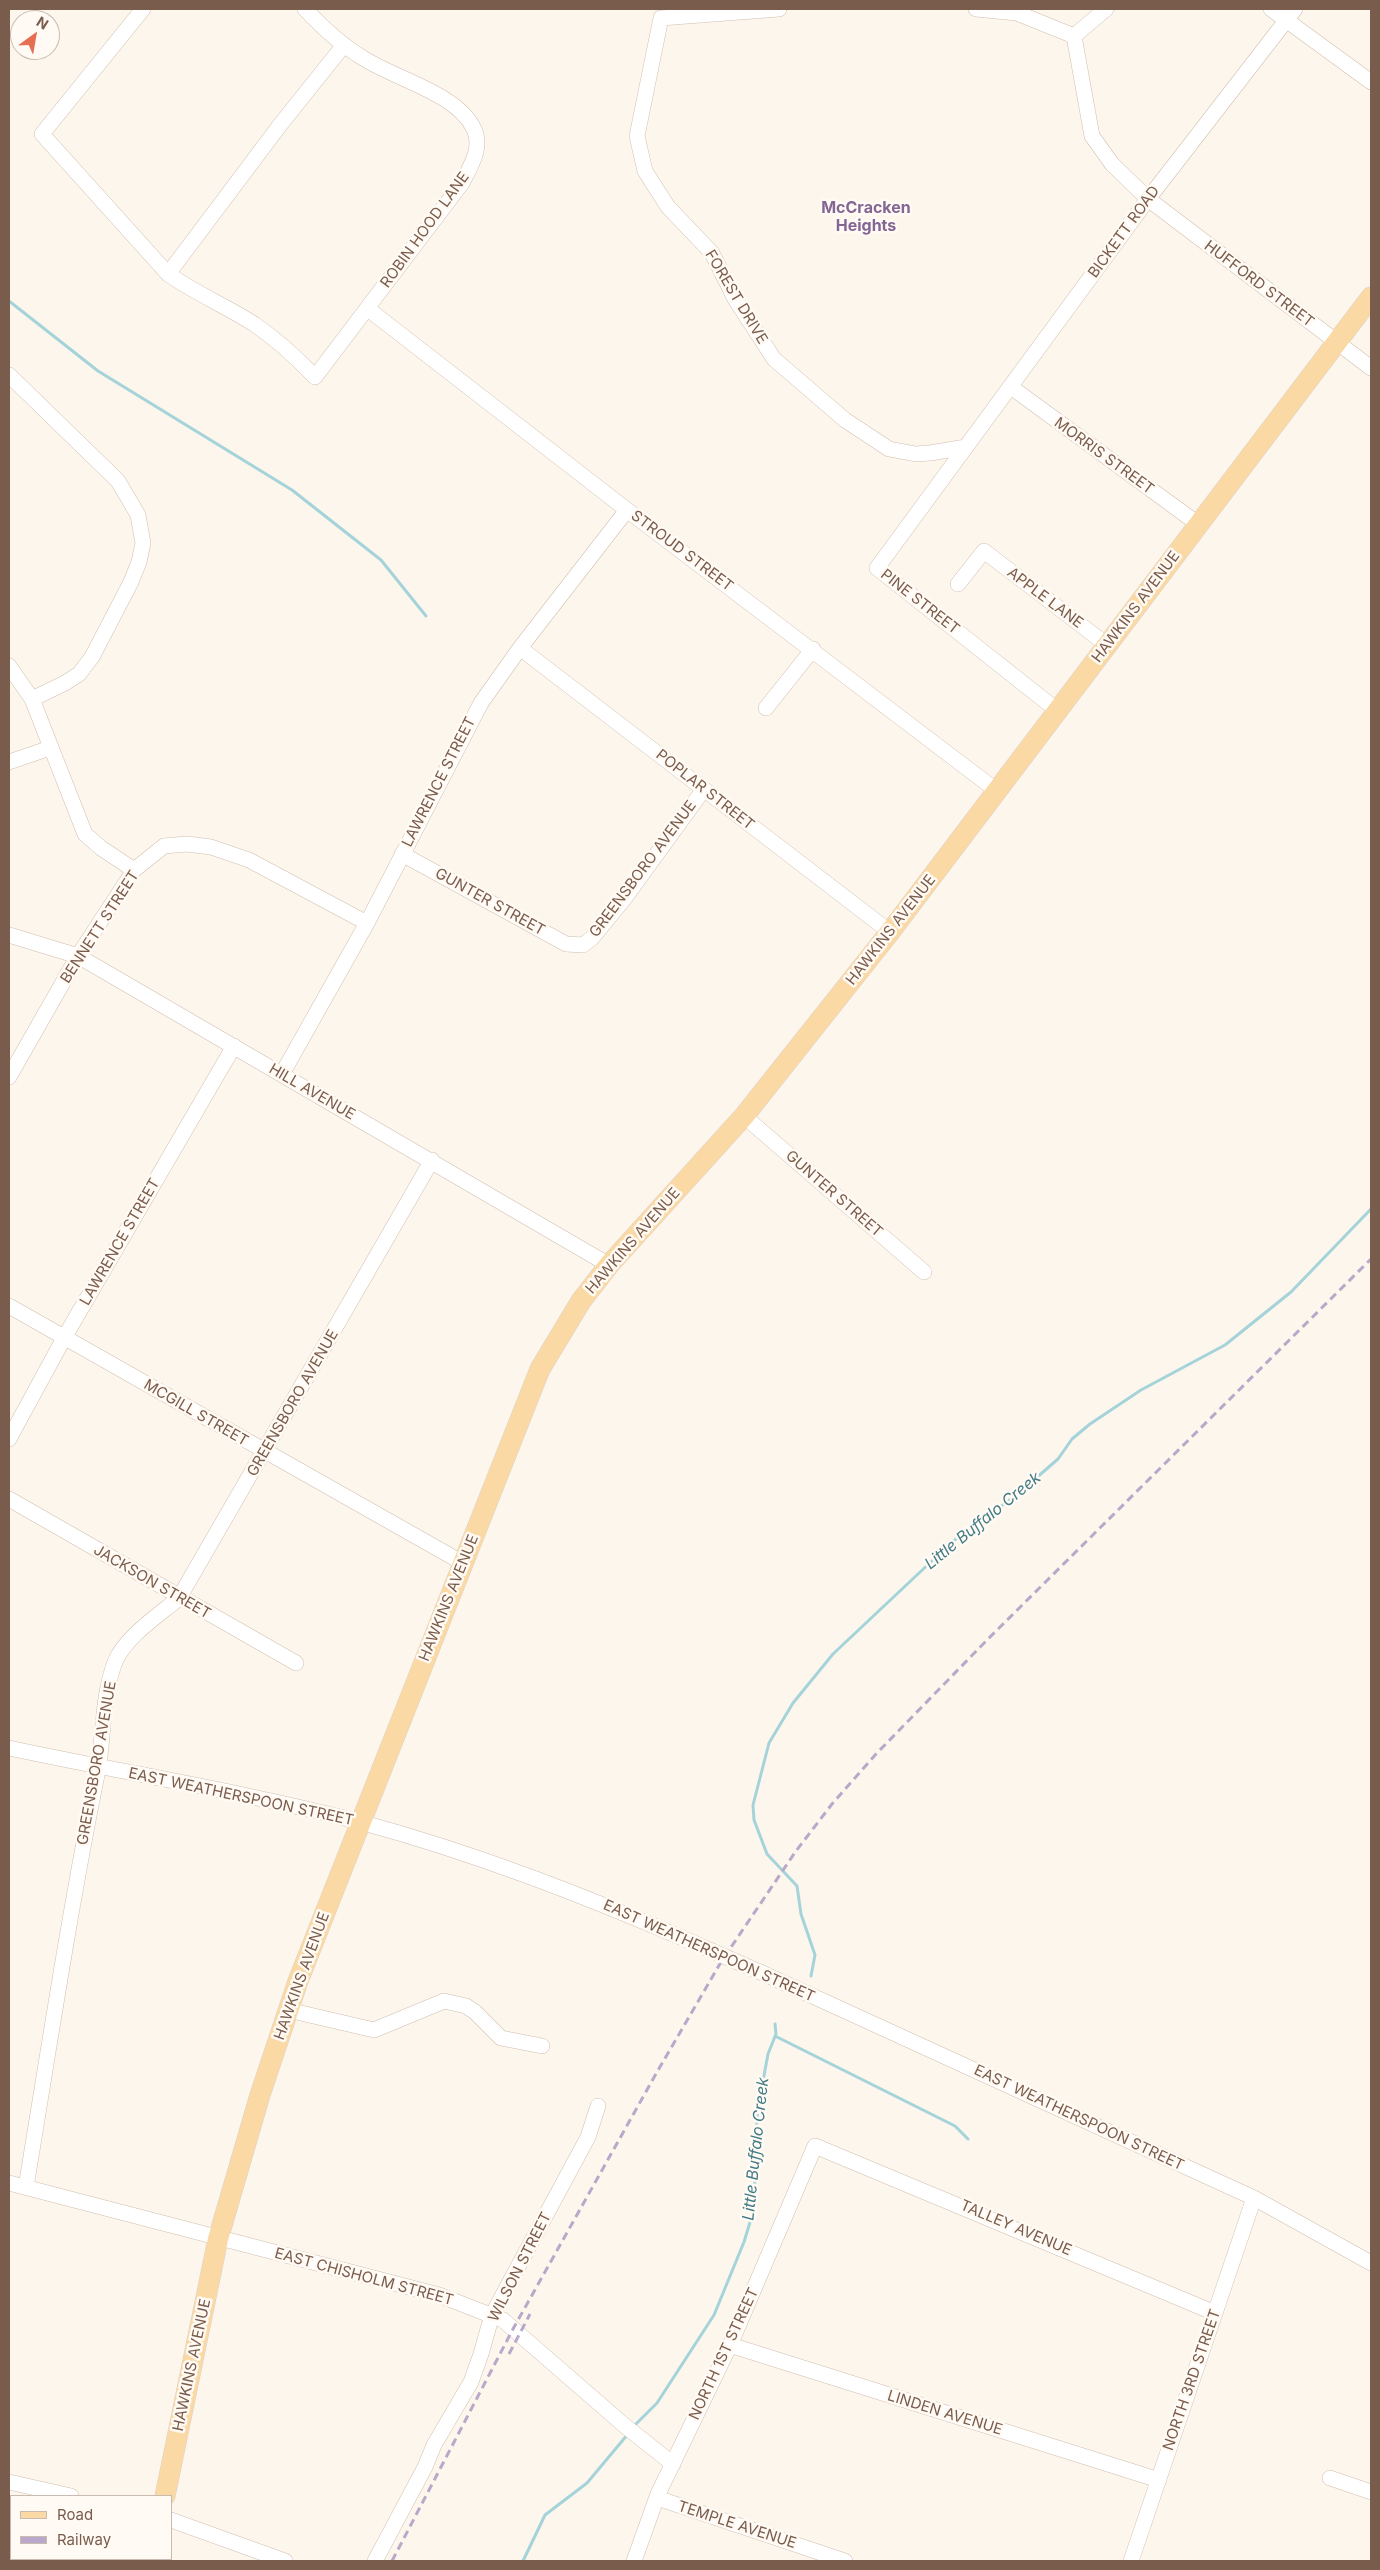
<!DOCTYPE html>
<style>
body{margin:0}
#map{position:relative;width:1380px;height:2570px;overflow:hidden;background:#fdf6ec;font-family:Inter,sans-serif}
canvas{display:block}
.frame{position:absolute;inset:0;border:10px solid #7a5c4d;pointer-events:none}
.legend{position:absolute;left:10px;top:2495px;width:162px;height:65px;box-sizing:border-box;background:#fffaf3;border:1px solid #cabbb1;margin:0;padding:6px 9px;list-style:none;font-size:15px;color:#7a5c4d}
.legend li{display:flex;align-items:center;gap:10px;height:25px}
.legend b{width:25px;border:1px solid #cabbb1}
.north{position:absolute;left:10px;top:10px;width:50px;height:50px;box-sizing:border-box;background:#fffaf3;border:1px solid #cabbb1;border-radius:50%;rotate:32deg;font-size:14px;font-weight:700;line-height:20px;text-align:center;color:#7a5c4d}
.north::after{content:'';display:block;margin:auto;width:18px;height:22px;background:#e76f51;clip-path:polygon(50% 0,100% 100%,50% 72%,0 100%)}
</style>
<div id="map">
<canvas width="1380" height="2570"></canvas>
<div class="frame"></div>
<ul class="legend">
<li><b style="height:6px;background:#fbd9a5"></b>Road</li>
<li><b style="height:6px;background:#b9a8c9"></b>Railway</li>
</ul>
<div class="north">N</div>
</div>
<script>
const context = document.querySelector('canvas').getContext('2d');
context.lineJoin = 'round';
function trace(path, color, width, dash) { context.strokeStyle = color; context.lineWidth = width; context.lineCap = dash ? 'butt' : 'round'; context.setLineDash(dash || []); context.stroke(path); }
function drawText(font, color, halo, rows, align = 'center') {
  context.font = font + ' Inter,sans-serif'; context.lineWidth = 5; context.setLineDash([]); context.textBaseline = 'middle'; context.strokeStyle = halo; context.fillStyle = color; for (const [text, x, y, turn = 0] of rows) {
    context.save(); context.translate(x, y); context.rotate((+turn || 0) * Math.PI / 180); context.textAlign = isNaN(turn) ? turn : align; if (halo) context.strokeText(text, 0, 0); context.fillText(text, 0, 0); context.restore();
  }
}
const stream = new Path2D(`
 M9 301 98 371 292 490 381 560 426 616
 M811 1976 815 1955 801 1914 797 1886 767 1854 754 1820 753 1805 769 1743 793 1703 833 1654 952 1542 1019 1493 1058 1459 1072 1439 1090 1424 1141 1390 1225 1345 1291 1292 1371 1209
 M775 2036 955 2126 968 2139
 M633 2427 657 2403 714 2315 744 2242 751 2219 755 2188 754 2161 758 2108 768 2054 776 2034 775 2024
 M523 2561 545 2515 587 2483 628 2434`);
const minor = new Path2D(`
 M143 9 42 134 168 274C195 293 226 306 254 324 276 339 297 358 315 377L462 183C470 167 483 148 474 129 457 93 395 79 363 58 341 45 322 27 305 9
 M779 9 661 18 637 136 645 171 668 207 712 253 735 299 774 359 845 420 889 449 916 454 930 453 966 447
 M976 9 1017 13 1074 36
 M1271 9 1371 82
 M1074 36 1092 136 1112 164 1148 199 1371 368
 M1074 36 1106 9
 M168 274 280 125 344 45
 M368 309 627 510 997 791
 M9 375 118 481 138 515 143 543 139 562 131 582 92 657 79 674 65 683 32 699
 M1011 387 1198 524
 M958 584 984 551 1107 645
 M520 648 890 932
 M9 666 32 699 85 834 101 848 134 870
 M766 708 813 649
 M1058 711 877 568 1148 199 1295 9
 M9 762 50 748
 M402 854 566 944 583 945 592 938 624 899 704 789
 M9 935 78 956 609 1265
 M282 1074 367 923 481 703 520 648 627 510
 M9 1077 78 956 134 870 164 846 187 844 211 847 249 860 367 923
 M744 1116 924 1272
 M9 1306 463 1563
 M9 1439 64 1338 234 1046
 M9 1499 296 1663
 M9 1748C126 1773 244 1792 360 1822 475 1853 585 1896 694 1943
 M760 1972 1254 2198 1371 2263
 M288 2010 374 2030 444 2001 466 2006 475 2012 501 2038 542 2046
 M9 2183 439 2295 503 2320 625 2426 673 2464
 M26 2187C49 2048 70 1908 98 1770 104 1734 102 1696 115 1662 126 1636 158 1616 179 1598L432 1160
 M730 2345 1159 2480
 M1330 2478 1371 2492
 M9 2482 71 2496
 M657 2498 845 2561
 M171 2520 285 2561
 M375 2561 425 2467 434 2445 471 2382 481 2354 492 2315 588 2137 598 2106
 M634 2561 658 2494 730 2345 815 2146 1215 2313
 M1131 2561 1254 2198`);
const major = new Path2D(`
 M165 2496 218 2239 260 2095 298 1981 540 1369 581 1301 609 1265 744 1116 890 932 1371 297
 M152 2561 153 2559`);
const rail = new Path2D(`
 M509 2354 530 2314
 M392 2561 513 2329 657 2072 721 1962 796 1851 832 1804 876 1754 988 1639 1371 1259`);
const minorBridge = new Path2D(`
 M694 1943 760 1972`);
const streetNames = [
 ["ROBIN HOOD LANE",425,230,-54],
 ["BICKETT ROAD",1124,232,-54],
 ["HUFFORD STREET",1259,284,37],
 ["FOREST DRIVE",736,297,59],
 ["MORRIS STREET",1104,456,36],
 ["STROUD STREET",682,551,37],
 ["APPLE LANE",1045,598,37],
 ["PINE STREET",920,602,38],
 ["HAWKINS AVENUE",1136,607,-53],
 ["LAWRENCE STREET",439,782,-63],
 ["POPLAR STREET",705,790,38],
 ["GREENSBORO AVENUE",643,869,-53],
 ["GUNTER STREET",490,902,29],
 ["BENNETT STREET",100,927,-57],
 ["HAWKINS AVENUE",891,930,-52],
 ["HILL AVENUE",312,1092,30],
 ["GUNTER STREET",834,1194,41],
 ["HAWKINS AVENUE",633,1241,-49],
 ["LAWRENCE STREET",120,1242,-60],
 ["GREENSBORO AVENUE",293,1403,-60],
 ["MCGILL STREET",196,1413,30],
 ["JACKSON STREET",152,1582,30],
 ["HAWKINS AVENUE",449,1598,-68],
 ["GREENSBORO AVENUE",97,1763,-80],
 ["EAST WEATHERSPOON STREET",241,1797,12],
 ["EAST WEATHERSPOON STREET",709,1951,24],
 ["HAWKINS AVENUE",302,1976,-70],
 ["EAST WEATHERSPOON STREET",1079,2118,25],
 ["TALLEY AVENUE",1016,2228,23],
 ["WILSON STREET",520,2267,-63],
 ["EAST CHISHOLM STREET",364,2277,15],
 ["NORTH 1ST STREET",724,2354,-65],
 ["HAWKINS AVENUE",192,2365,-78],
 ["NORTH 3RD STREET",1192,2380,-71],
 ["LINDEN AVENUE",945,2413,17],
 ["TEMPLE AVENUE",737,2525,18]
];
const neighbourhoodNames = [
 ["McCracken",866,208],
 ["Heights",866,226]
];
const waterNames = [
 ["Little Buffalo Creek",983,1521,-39],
 ["Little Buffalo Creek",756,2149,-84]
];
trace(stream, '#a5d3da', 3);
trace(minor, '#d1beb0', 16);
trace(major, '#dad1cd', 21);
trace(minor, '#fff', 15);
trace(major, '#fbd9a5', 20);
trace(rail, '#b9a8c9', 3, [8, 5]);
trace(minorBridge, '#d1beb0', 16, []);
trace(minorBridge, '#fff', 15);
drawText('15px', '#7a5c4d', '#fffaf3', streetNames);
drawText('bold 16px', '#846695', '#fffaf3', neighbourhoodNames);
drawText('italic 16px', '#437c86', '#fffaf3', waterNames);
</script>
